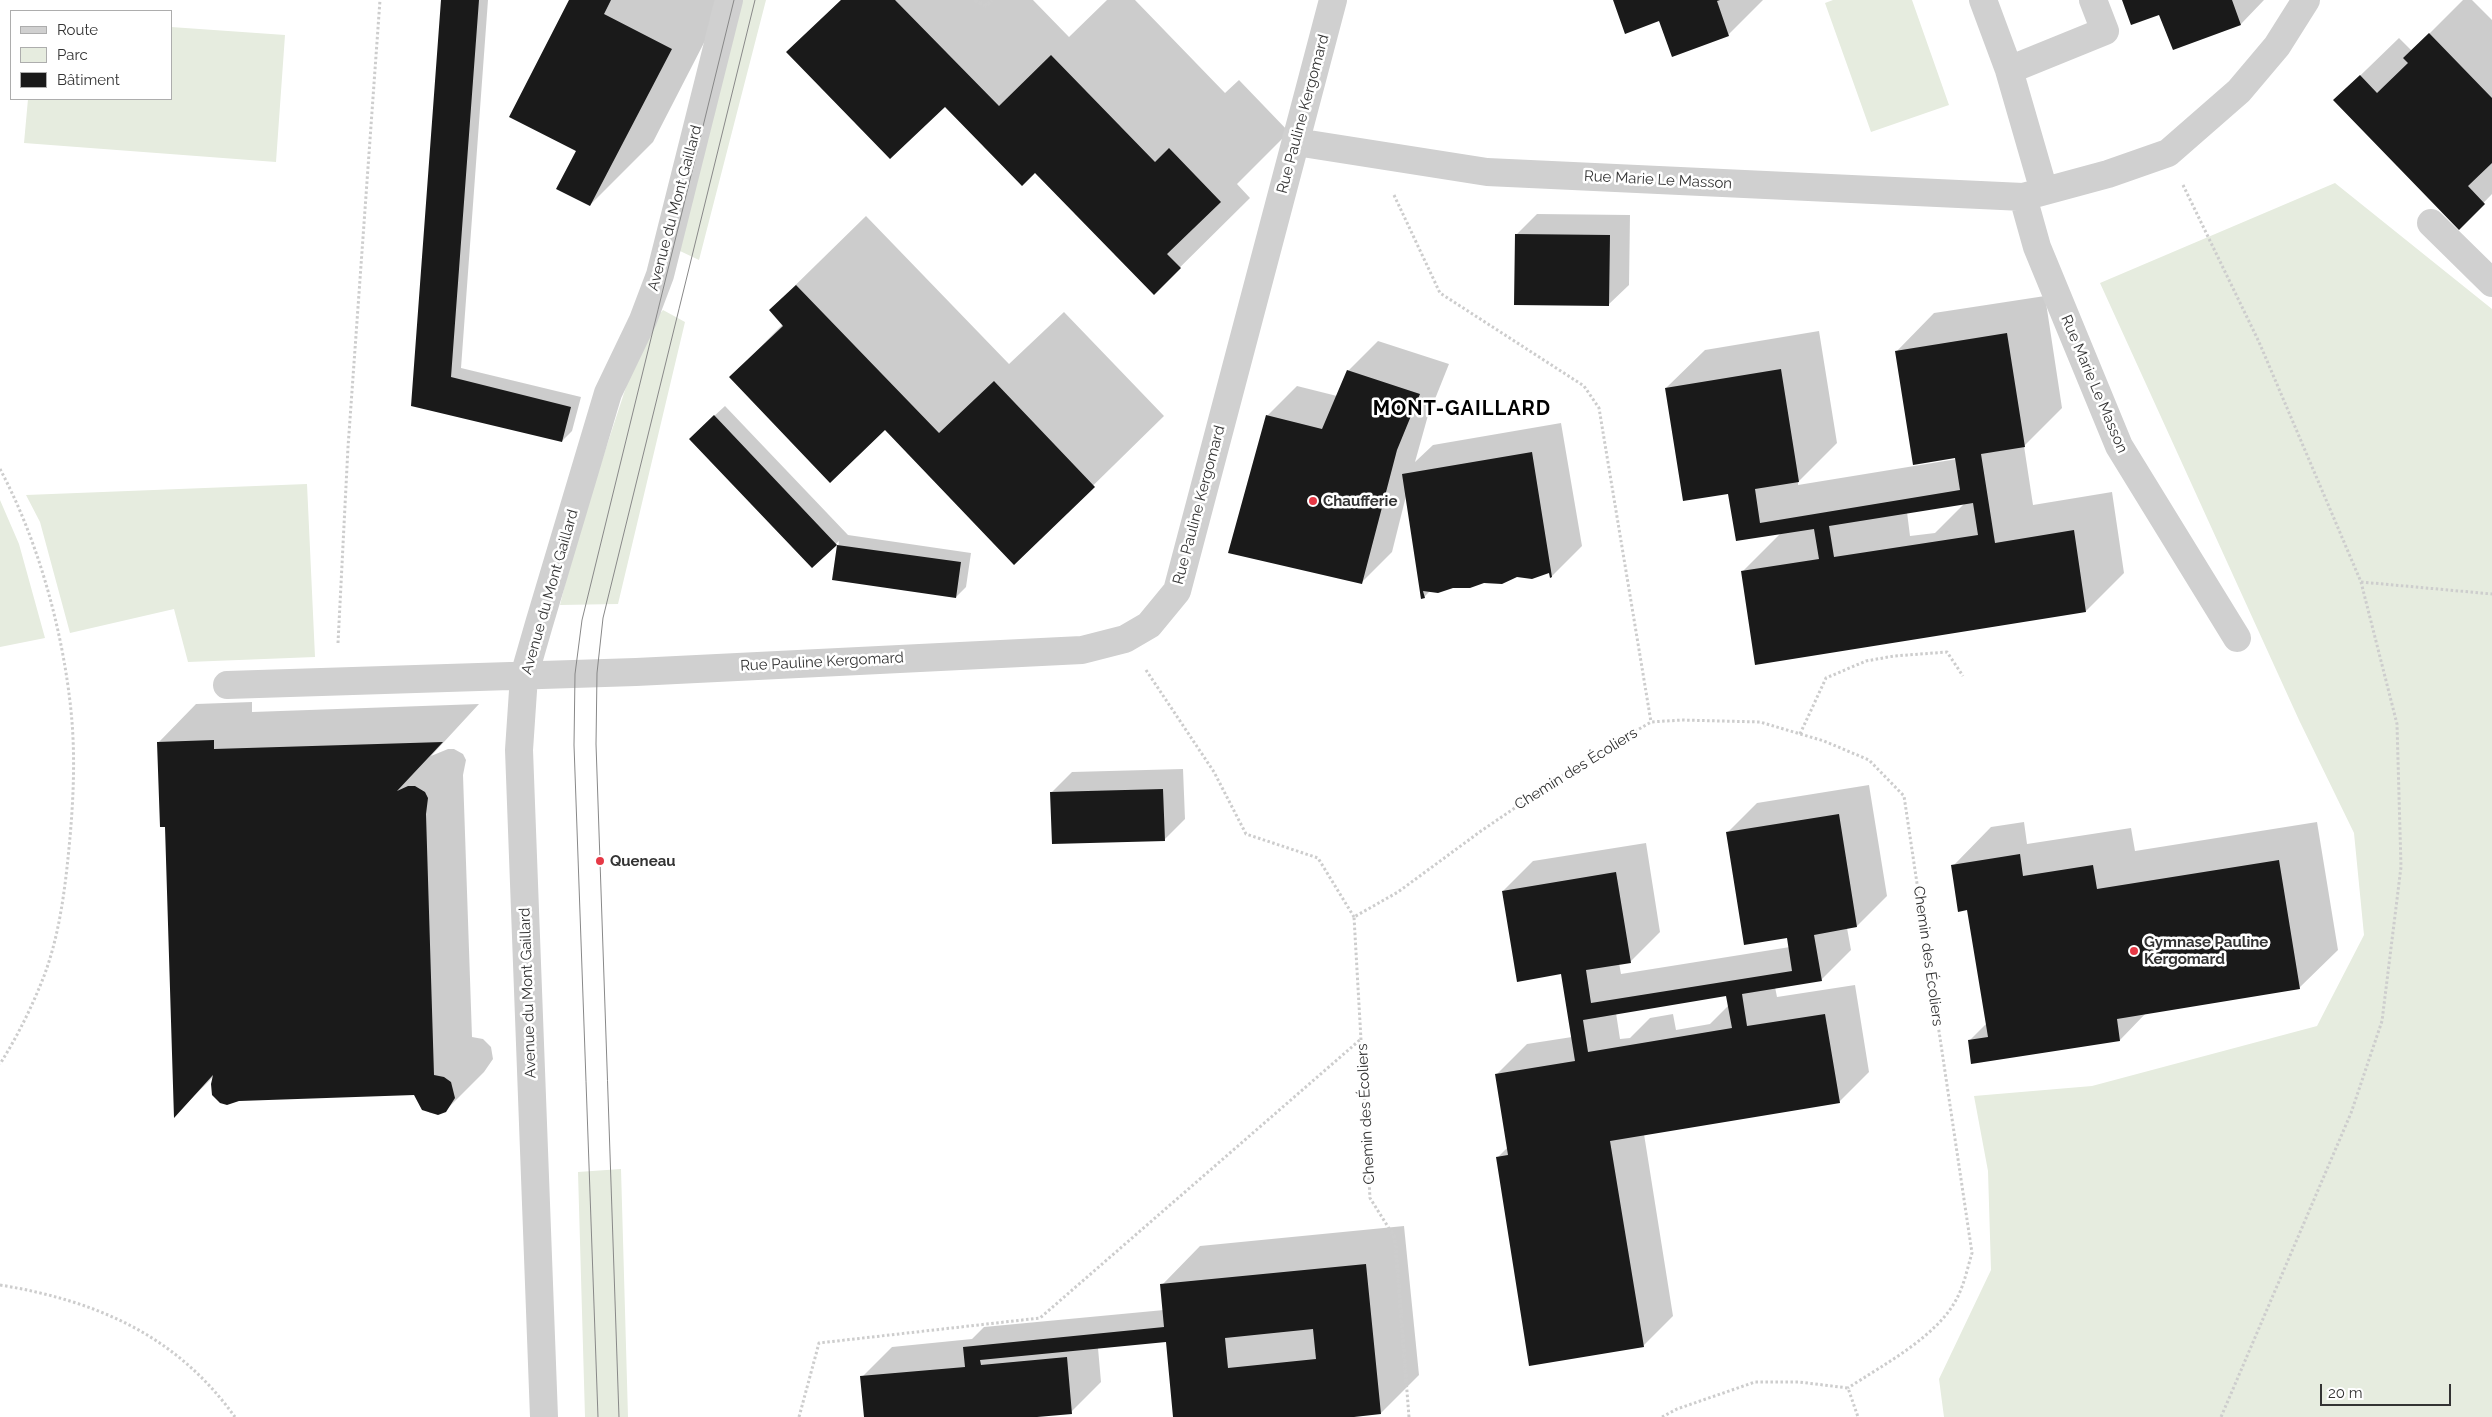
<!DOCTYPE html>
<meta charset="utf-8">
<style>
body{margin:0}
#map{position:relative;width:2492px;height:1417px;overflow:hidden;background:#fff;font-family:Raleway,sans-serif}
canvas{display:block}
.legend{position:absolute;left:10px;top:10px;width:162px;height:90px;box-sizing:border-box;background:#fff;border:1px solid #adadad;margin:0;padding:6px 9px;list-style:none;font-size:15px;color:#333}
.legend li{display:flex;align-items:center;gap:10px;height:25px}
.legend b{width:25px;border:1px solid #adadad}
.scale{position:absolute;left:2320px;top:1384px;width:131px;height:22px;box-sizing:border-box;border:2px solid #333;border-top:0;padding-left:6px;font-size:15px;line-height:18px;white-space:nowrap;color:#333;-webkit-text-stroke:4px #fff;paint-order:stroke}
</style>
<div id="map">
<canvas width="2492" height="1417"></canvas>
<ul class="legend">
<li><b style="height:6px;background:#d0d0d0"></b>Route</li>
<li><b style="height:14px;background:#e6ecdf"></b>Parc</li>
<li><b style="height:14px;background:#1a1a1a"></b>Bâtiment</li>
</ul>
<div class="scale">20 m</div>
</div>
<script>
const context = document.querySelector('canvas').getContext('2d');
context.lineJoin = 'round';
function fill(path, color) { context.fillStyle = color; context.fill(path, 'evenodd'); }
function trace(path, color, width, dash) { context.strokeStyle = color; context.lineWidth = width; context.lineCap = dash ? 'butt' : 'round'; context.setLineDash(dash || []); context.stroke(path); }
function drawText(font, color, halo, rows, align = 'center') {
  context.font = font + ' Raleway,sans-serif'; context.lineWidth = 5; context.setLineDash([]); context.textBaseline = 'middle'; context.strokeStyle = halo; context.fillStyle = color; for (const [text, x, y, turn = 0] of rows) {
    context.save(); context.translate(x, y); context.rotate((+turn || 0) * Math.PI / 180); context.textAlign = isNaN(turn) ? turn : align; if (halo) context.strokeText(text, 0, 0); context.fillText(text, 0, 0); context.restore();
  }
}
const green = new Path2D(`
 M741 0H766L699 260 680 251Z
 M1833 0H1912L1949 105 1871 132 1825 3Z
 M171 27 285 35 276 162 24 143 28 99H171Z
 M2335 183 2492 309V1417H1944L1939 1379 1991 1270 1988 1171 1974 1096 2092 1086 2317 1026 2364 935 2354 833 2299 720 2100 283Z
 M663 310 685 322 618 604 560 605 575 543 627 384 648 328Z
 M307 484 315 657 188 662 174 609 70 633 40 522 26 495Z
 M0 500 19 544 45 638 0 647Z
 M621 1169 628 1417H585L578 1172Z`);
const shadow = new Path2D(`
 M443 0H488L461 368 581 397 572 431 562 441 413 405Z
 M571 0H726L653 142 590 205 577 151Z
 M841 0H1033L1069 37 1107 0H1135L1225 93 1239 80 1289 132 1237 184 1250 198 1154 293 1036 171 945 105 788 52Z
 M1614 0H1763L1728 35 1660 20Z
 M2124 0H2264L2241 24 2173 48 2160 13Z
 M2463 0H2472L2492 20V194L2459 228 2335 100 2399 38 2412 51Z
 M1537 214 1630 215 1629 285 1608 305 1517 234Z
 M866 216 1009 364 1064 312 1164 416 1014 563 885 429 731 377 783 324 770 310Z
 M2045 296 2062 408 2024 446 2033 505 2112 492 2124 573 2086 611 1742 572 1782 532 1737 539 1729 492 1666 388 1705 350 1819 331 1837 443 1798 482V485L1957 459 1896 352 1934 313ZM1965 503 1935 533 1910 536 1907 512Z
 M1378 341 1449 364 1427 419 1415 462 1433 445 1561 423 1582 546 1552 576 1550 571 1517 576 1430 591 1424 597 1406 496 1392 552 1362 582 1267 416 1297 386 1337 396 1348 371Z
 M725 406 848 535 971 553 966 587 956 597 834 579 839 541 812 567 700 429Z
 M252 702V712L479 704 431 756 448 749H454L463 754 466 760 463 775 472 1037 483 1039 491 1047 493 1059 484 1072 445 1111 438 1114 430 1113 420 1106 415 1094 214 1076 175 1115 166 826 158 743 196 704Z
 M1183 769 1185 819 1164 840 1052 792 1072 772Z
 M1869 785 1887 896 1857 926 1847 928 1851 950 1821 980 1775 987 1777 997 1855 985 1869 1072 1839 1102 1644 1134 1673 1316 1643 1346 1497 1158 1508 1147 1497 1074 1527 1044 1572 1037 1562 973 1503 891 1533 861 1646 843 1660 932 1630 962 1619 963 1621 974 1790 947 1788 937 1727 833 1757 803ZM1727 995 1729 1005 1710 1024 1676 1030 1673 1014 1650 1018 1630 1038 1620 1039 1616 1013Z
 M2024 822 2027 844 2131 828 2135 851 2317 822 2338 950 2299 988 2147 1012 2120 1040 1969 1041 1987 1023 1968 909 1953 866 1991 827Z
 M1404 1226 1419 1375 1381 1413 1341 1417H1174L1167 1341 1098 1348 1101 1382 1071 1412 1024 1417H866L862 1377 892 1347 972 1339 984 1327 1164 1310 1162 1285 1200 1246Z`);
const building = new Path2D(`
 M441 0H479L451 377 571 407 562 442 411 406Z
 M569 0H611L604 14 672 49 590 206 556 189 576 151 509 117Z
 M841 0H895L999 106 1051 55 1155 162 1169 148 1221 202 1167 254 1181 268 1154 295 1035 173 1022 186 945 107 890 159 786 52Z
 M1613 0H1720L1717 1 1729 36 1672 57 1659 21 1625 34Z
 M2122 0H2232L2241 25 2173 50 2159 15 2131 25Z
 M2429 33 2492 98V163L2468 186 2485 204 2459 230 2333 100 2360 75 2377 93 2408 63 2403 58Z
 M1515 234 1610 235 1609 306 1514 305Z
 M796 285 939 433 994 381 1095 487 1014 565 885 430 830 483 729 377 783 326 769 310Z
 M2007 333 2025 447 1981 454 1995 543 2074 530 2086 612 1755 665 1741 571 1819 559 1814 529 1736 541 1728 494 1683 501 1665 388 1781 369 1799 482 1755 489 1760 523 1960 490 1955 458 1913 465 1895 351ZM1973 503 1978 535 1834 557 1829 526Z
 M1347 370 1420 394 1397 450 1362 584 1228 553 1266 415 1322 429Z
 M714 415 837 545 812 568 689 439Z
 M1532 452 1552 577 1550 578 1549 573 1532 579 1517 577 1502 584 1484 583 1470 588H1453L1438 593 1423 591 1425 598 1421 599 1402 474Z
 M837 545 961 562 956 598 832 580Z
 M214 740V749L443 742 397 791 408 786H415L425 792 428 798 426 814 434 1075 444 1077 451 1082 455 1098 446 1112 438 1115 422 1110 414 1095 239 1101 227 1105 220 1103 212 1095 211 1084 213 1075 174 1118 165 827H160L157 742Z
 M1163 789 1165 841 1052 844 1050 792Z
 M1839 814 1857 927 1814 935 1822 981 1742 994 1747 1026 1825 1014 1840 1103 1610 1141 1644 1347 1529 1366 1496 1157 1508 1155 1495 1074 1575 1061 1561 974 1517 982 1502 891 1616 872 1631 963 1586 970 1591 1003 1792 971 1787 938 1744 945 1726 832ZM1726 996 1732 1028 1588 1052 1583 1020Z
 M2020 854 2023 876 2093 865 2097 889 2279 860 2300 989 2117 1019 2120 1041 1971 1064 1968 1040 1988 1037 1967 910 1958 912 1951 865Z
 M1366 1264 1381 1414 1354 1417H1173L1166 1342 980 1360 981 1365 1067 1357 1072 1414 1037 1417H864L860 1376 965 1367 963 1347 1164 1327 1160 1284ZM1313 1329 1316 1359 1228 1368 1225 1338Z`);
const path = new Path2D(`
 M975 0 986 6 992 0
 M2183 185 2259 342 2361 582 2397 724 2401 867 2382 1021 2351 1113 2221 1417
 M1394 195 1440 293 1584 386 1599 408 1651 722
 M0 469C38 540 63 631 71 711 76 759 73 810 68 858 64 897 58 939 44 976 32 1007 17 1037 0 1064
 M2361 582 2492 594
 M338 643 348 447 380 0
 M1146 670 1214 772 1246 834 1318 858 1354 917
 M1800 734 1826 678 1866 661 1894 656 1947 652 1963 676
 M0 1285C97 1301 176 1335 235 1417
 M799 1417 819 1343 1040 1318 1361 1039
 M1409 1417 1395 1238 1370 1198 1354 917 1398 892 1481 831 1578 765 1651 722 1682 720 1760 722 1824 741 1869 760 1904 796 1972 1253C1968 1266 1965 1281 1959 1294 1941 1335 1884 1364 1848 1388
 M1662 1417 1677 1409 1755 1382H1799L1848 1388 1858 1417`);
const minor = new Path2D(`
 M1983 0 2009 70 2044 191
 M2009 70 2105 31 2093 0
 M1296 142 1487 172 2023 197 2108 174 2168 153 2239 91 2277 46 2306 0
 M2023 197 2037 247 2119 446 2237 638
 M2431 223 2492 283
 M227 685 636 672 1082 650 1125 639 1149 625 1177 591 1333 0
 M544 1417 519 750 524 676 539 624 608 393 643 320 660 275 729 0`);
const tram = new Path2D(`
 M598 1417 574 745 575 674 582 620 734 0
 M619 1417 596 744 597 673 603 618 755 0`);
const markers = [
 [1313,501,5,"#e63946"],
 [600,861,5,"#e63946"],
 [2134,951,5,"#e63946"]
];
const streetNames = [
 ["Rue Pauline Kergomard",1303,114,-75],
 ["Rue Marie Le Masson",1658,180,3],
 ["Avenue du Mont Gaillard",675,208,-75],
 ["Rue Marie Le Masson",2094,384,67],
 ["Rue Pauline Kergomard",1199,505,-75],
 ["Avenue du Mont Gaillard",550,592,-74],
 ["Rue Pauline Kergomard",822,662,-3],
 ["Chemin des Écoliers",1576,769,-32],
 ["Chemin des Écoliers",1928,956,82],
 ["Avenue du Mont Gaillard",528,993,-92],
 ["Chemin des Écoliers",1366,1114,-93]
];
const poiNames = [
 ["Chaufferie",1323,501],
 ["Queneau",610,861],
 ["Gymnase Pauline",2144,942],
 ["Kergomard",2144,959]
];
const districtNames = [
 ["MONT-GAILLARD",1462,409]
];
fill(green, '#e6ecdf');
fill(shadow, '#0003');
fill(building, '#1a1a1a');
trace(path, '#cdcdcd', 3, [2.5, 2.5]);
trace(minor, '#d0d0d0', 28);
trace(tram, '#888', 1);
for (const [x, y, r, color] of markers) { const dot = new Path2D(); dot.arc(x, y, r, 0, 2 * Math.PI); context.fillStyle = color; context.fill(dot); trace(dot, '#fff', 2); }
drawText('15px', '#333', '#fff', streetNames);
drawText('bold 15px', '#333', '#fff', poiNames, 'left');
context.letterSpacing = '1px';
drawText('bold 20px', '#000', '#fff', districtNames);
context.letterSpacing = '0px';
</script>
